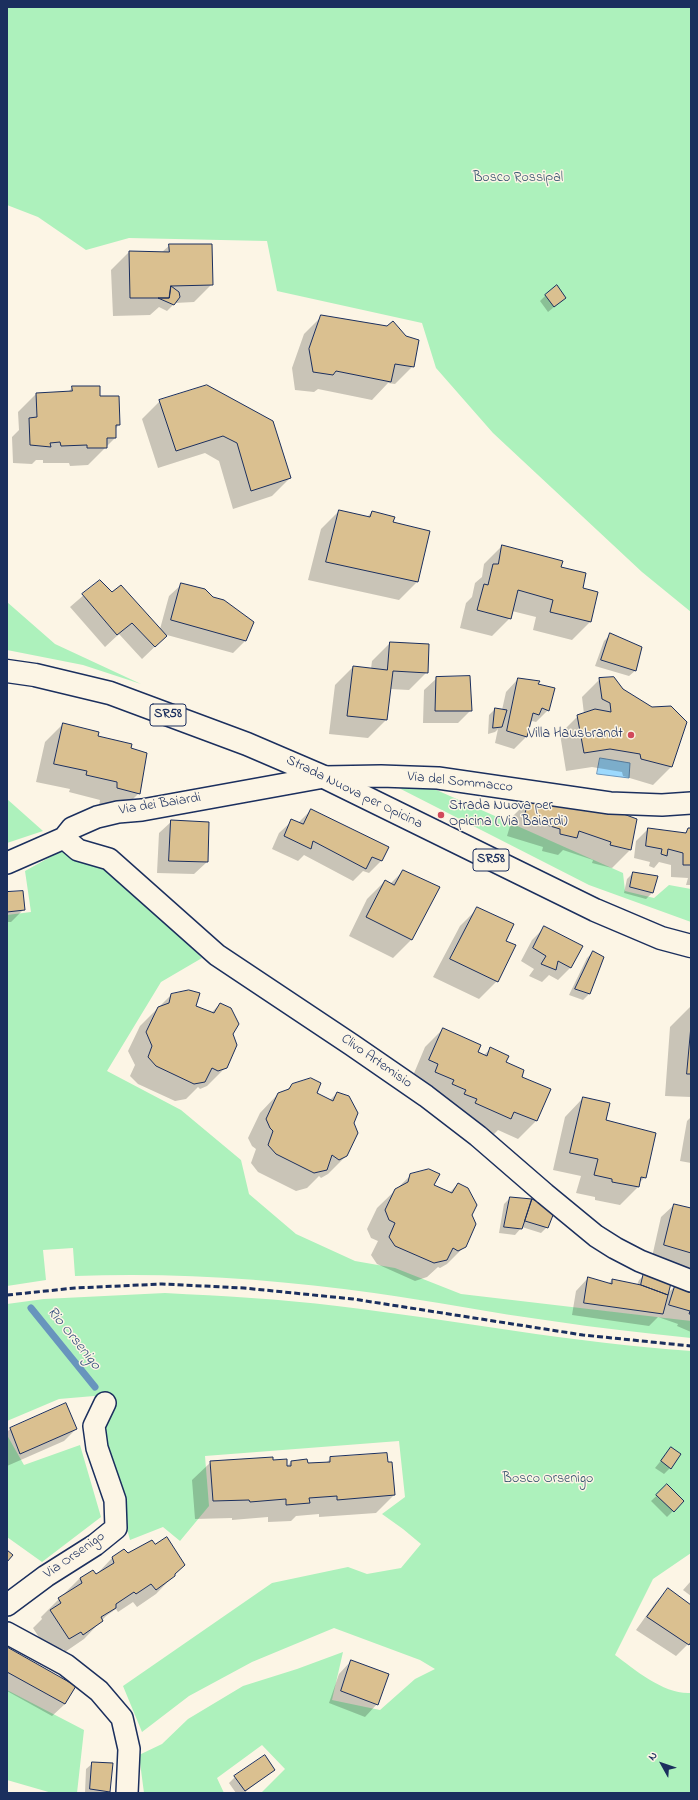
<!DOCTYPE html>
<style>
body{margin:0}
#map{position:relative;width:698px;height:1800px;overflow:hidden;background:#fcf5e5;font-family:"Indie Flower",sans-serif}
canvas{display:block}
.frame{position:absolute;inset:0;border:8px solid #1b2f5e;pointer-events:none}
.north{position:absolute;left:642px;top:1744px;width:40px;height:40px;-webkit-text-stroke:3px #fcf5e5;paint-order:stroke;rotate:310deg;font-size:11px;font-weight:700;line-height:16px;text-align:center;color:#1b2f5e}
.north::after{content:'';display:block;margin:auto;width:14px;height:18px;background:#1b2f5e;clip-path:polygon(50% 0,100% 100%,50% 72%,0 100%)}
</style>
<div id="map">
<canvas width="698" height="1800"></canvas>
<div class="frame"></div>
<div class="north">N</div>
</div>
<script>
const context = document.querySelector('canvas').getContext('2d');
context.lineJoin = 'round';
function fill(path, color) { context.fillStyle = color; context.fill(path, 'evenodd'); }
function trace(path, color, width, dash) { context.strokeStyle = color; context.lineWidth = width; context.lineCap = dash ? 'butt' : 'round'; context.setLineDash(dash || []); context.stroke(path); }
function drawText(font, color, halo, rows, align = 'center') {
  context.font = font + ' "Indie Flower",sans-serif'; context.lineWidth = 3; context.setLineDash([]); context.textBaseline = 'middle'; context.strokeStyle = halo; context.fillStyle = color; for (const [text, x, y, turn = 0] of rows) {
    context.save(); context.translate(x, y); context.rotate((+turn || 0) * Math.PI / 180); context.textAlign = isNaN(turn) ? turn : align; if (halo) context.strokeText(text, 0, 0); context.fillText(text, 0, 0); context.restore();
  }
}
const green = new Path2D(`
 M7 7H691V612L642 572 493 433 436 368 422 323 277 291 267 241 129 238 86 250 38 217 7 205Z
 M7 602 55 644 141 684 83 665 7 650Z
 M389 783 423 784 623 873 625 891 654 898 669 885 691 889V922L589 885Z
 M7 799 43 831 7 843Z
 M63 850 107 867 202 958 161 982 107 1071 181 1110 241 1160 249 1194 296 1234 355 1261 395 1268 461 1294 691 1321V1338C645 1333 598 1328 552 1321 492 1313 433 1301 374 1293 275 1279 175 1272 75 1276L73 1248 43 1250 46 1280 7 1286V915L31 912 25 871Z
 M165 1293C223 1296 280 1299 337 1306 456 1320 572 1343 691 1351V1553L653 1579 615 1655C635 1670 665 1695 691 1693V1793H261L285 1769 262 1745 217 1778 224 1793H144L139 1755 162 1744 188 1719 243 1686 297 1669 343 1652 332 1700 380 1710 415 1679 435 1669 420 1660 334 1628 252 1662 189 1696 142 1732 123 1686 272 1583 348 1567 367 1574 401 1568 421 1544 403 1529 382 1514 405 1497 399 1441 205 1456 209 1506 180 1541 163 1527 130 1540 102 1435 115 1406 94 1396 59 1399 7 1421V1304L44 1299Z
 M7 1435 24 1465 80 1445 101 1517 42 1562 7 1537Z
 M7 1690 84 1730 77 1793H52L7 1780Z`);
const water = new Path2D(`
 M600 758 630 763 629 778 597 774Z`);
const shadow = new Path2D(`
 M170 245 212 284 194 302 175 303 167 311 159 307 150 315 113 316 111 270 129 252H162Z
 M546 295 565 298 548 312 540 301Z
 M322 316 413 366 395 384 388 383 372 400 318 389 314 392 295 390 292 368 304 334Z
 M73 387 100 397 119 425 115 429V438L88 465 70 466 69 463H43V460H36L32 464 13 463 12 437 19 430 18 412 36 394 68 392Z
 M207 387 290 478 272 496 233 509 219 461 205 453 158 468 142 419 160 401Z
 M339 511 367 517 372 512 392 523 429 532 417 582 399 600 308 580 321 529Z
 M502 546 560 568 582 589 597 593 590 622 572 640 533 630 536 617 512 611 510 618 492 636 460 628 466 603 472 597 475 583 482 577 484 564Z
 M100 581 112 593 160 629 169 596 182 584 245 641 233 653 167 635 142 659 119 634 105 647 70 607Z
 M610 635 636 670 629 676 595 666 604 641Z
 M390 643 427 672 409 690 390 689 386 720 368 738 329 734 335 685 353 667 371 669 372 661Z
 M437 678 471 710 458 723H423L424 690Z
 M518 679 537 685 548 710 536 722 532 721 530 724 526 737 514 749 495 743 498 729 495 732 488 734 489 715 495 709 502 710 506 692Z
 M600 679 671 767 653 785 623 776 622 772 592 767 566 771 560 734 578 716 584 714 582 697Z
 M63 724 130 749 139 793 121 811 99 806 100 800 69 792 70 789 36 782 45 742Z
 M531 798 606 814 611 810 636 819 630 850 612 868 592 863 593 860 563 850 558 855 542 851 543 847 507 836 513 816Z
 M311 810 388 847 381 861 369 873 363 871 353 881 304 855 298 861 272 849 279 833 292 821 298 823Z
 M172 821 208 823 207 862 194 874 157 873 159 833Z
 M648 829 684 834 689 829H691V885H686L688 878 671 877V865L659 862 654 868 649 866 650 862 634 858 636 841Z
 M403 871 438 887 411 940 393 958 349 936 367 899 385 881 390 884Z
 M633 873 656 877 652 893 646 899 624 893 627 879Z
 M7 893 24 909 11 922H7Z
 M478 908 505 941 497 981 479 999 433 977 460 926Z
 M545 927 581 946 570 968 558 980 549 975 542 982 529 976 534 969 521 961 532 940Z
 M593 952 603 957 589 994 583 1000 569 995 587 958Z
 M171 995 211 1013 220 1004 226 1067 207 1086 200 1089 198 1087 186 1099 175 1101 138 1084 130 1076 135 1065 128 1051 140 1026Z
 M691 1006V1097L665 1096 670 1027Z
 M443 1029 484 1055 490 1049 520 1077 550 1090 536 1121 518 1139 498 1130 492 1136 412 1078 425 1047Z
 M292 1085 330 1100 337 1093 353 1123 346 1156 328 1174 321 1178 319 1176 307 1188 296 1191 258 1172 251 1163 256 1149 252 1146 248 1138 260 1113 278 1094 286 1091Z
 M583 1098 605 1121 645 1177 639 1183 638 1187 620 1205 595 1200V1197L576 1193 581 1176 553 1170 565 1117Z
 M691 1117V1163L680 1161 687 1121Z
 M411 1175 449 1193 458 1184 465 1246 447 1264 440 1268 438 1267 427 1277 415 1281 377 1264 371 1255 378 1241 371 1238 367 1229 377 1208Z
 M510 1198 532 1200 547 1227 541 1233 522 1227 515 1235 499 1233 504 1204Z
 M674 1205 691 1209V1269L652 1257 661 1217Z
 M645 1274 667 1294 677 1284 691 1289V1332L677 1326 678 1324 658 1317 649 1326 572 1315 576 1291 588 1278 608 1284 612 1280 637 1285 639 1280Z
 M66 1405 76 1429 64 1441 7 1466V1432L10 1429Z
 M671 1448 670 1468 664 1474 655 1468Z
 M331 1458 394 1495 376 1513 319 1517V1514L296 1516 291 1521 268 1522V1517L232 1520V1518L195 1519 192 1480 211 1462 272 1461 286 1467 291 1462 307 1465 326 1463Z
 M667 1486 683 1501 667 1517 651 1501Z
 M124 1550 128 1554 184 1565 156 1594 137 1607 133 1602 118 1612 116 1609 106 1616 84 1639 65 1652 63 1649 51 1656 33 1628 42 1619 41 1617 80 1578 96 1575 112 1558Z
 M691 1581V1596L683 1590Z
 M668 1590 691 1606V1644L689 1643 676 1656 636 1630 656 1602Z
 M7 1648 65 1704 52 1716 7 1691Z
 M351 1661 377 1704 365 1717 329 1703 339 1674Z
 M93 1763 112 1764 108 1793H85L86 1769Z
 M274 1769 244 1793H236L229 1783 235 1777Z`);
const stream = new Path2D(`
 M31 1308 95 1387`);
const building = new Path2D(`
 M169 244H212L213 285 171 286 169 298H130L129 251 169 252Z
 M557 285 566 298 554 307 545 295Z
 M171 286 179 292 180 297 174 305 158 298H169Z
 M321 315 387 326 393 321 406 336 419 340 414 367 395 364 391 382 336 371 333 375 313 372 309 349Z
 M207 385 273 421 291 478 251 491 237 443 223 436 176 451 159 400Z
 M72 386H100V396H119L120 425H116V438H107V448H87V445L61 446 60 442 50 443 51 447 30 445 29 418 37 417 36 393 72 391Z
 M339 510 370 517 372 511 395 517 393 522 430 531 418 582 326 562Z
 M502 545 563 561 561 567 586 573 583 588 598 592 591 622 550 612 553 600 518 590 511 619 477 610 484 584 488 585 493 564H498Z
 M100 580 112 592 121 585 167 636 155 647 132 623 117 635 82 594Z
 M181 583 205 589 213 597 224 600 254 622 246 641 171 620Z
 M610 633 642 647 636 671 601 660Z
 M390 642 429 644 428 673 393 671 387 720 347 716 353 666 387 670Z
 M470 676 472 711H435L436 677Z
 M614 677 623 689 652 707 671 706 687 722 672 767 641 759 640 754 610 749 584 753 577 715 595 709 611 712 610 703 602 699 599 678Z
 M518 678 540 681 538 684 555 688 549 711 542 708 539 715 533 713 527 737 507 731Z
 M495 708 507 710 502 727 493 728Z
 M63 723 99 732 98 736 132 744 131 748 147 753 140 794 117 788V782L86 775 87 771 54 764Z
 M530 797 584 806 608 814 610 809 637 819 631 850 610 845 611 842 579 831 577 838 560 834V829L524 818Z
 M311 809 389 847 382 861 372 857 366 869 313 841 311 849 284 836 291 819 303 824Z
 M171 820 209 822 208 862 169 861Z
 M648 828 686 833 688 828H691V865H683V853L668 849 667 856 661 854 662 849 646 846Z
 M403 870 440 887 412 940 366 917 385 880 394 885Z
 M633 872 658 876 653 893 630 887Z
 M23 891 25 910 7 912V892Z
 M477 907 514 924 506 941 516 945 498 982 450 959Z
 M544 926 583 946 571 968 558 961 556 970 541 964 546 956 533 948Z
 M593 951 604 957 590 994 575 989Z
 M189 990 200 993 196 1006 214 1013 220 1003 231 1008 239 1024 233 1034 237 1045 227 1068 218 1071 212 1068 205 1082 194 1084 156 1066 148 1057 152 1046 146 1032 158 1007 169 1003 171 994Z
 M691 1026V1074H687Z
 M443 1028 481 1045 478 1052 487 1056 490 1047 509 1056 506 1062 524 1070 522 1077 551 1089 537 1121 514 1112 511 1119 475 1103 477 1099 464 1094 466 1090 452 1084 454 1080 435 1072 438 1064 429 1060Z
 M311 1078 321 1083 317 1093 333 1101 337 1092 349 1096 358 1113 354 1123 358 1133 347 1156 339 1160 332 1155 327 1170 314 1173 276 1154 268 1145 273 1131 270 1128 266 1119 278 1093 289 1089 292 1084Z
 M583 1097 610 1103 606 1120 656 1133 646 1178 641 1177 639 1187 612 1182V1179L594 1175 598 1159 570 1153Z
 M429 1169 440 1174 434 1185 452 1193 458 1183 468 1188 477 1205 472 1215 476 1224 466 1247 458 1251 453 1248 447 1260 434 1263 395 1246 389 1237 395 1223 389 1220 385 1210 395 1189 408 1182 410 1174Z
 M510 1197 532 1199 522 1229 504 1227Z
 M532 1199 555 1210 548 1228 525 1221Z
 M674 1204 691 1208V1253L664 1245Z
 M644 1272 671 1283 668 1295 641 1285Z
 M588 1277 612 1284V1279L641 1285 668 1295 663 1314 584 1303Z
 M676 1283 691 1288V1314H689L690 1311 669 1305Z
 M66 1403 77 1429 20 1454 10 1428Z
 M671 1447 681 1454 671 1469 661 1461Z
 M387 1453 388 1462H392L395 1495 337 1500V1496L309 1498 310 1503 286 1505V1499L250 1502 249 1500 213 1501 210 1461 273 1457V1460L287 1459V1466H291V1461L307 1459 308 1463 330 1462V1457Z
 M667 1484 684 1501 674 1512 656 1495Z
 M167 1537 185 1565 175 1574V1576L156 1590 151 1584 136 1594 134 1592 116 1604V1608L101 1617 103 1621 83 1635 81 1632 69 1639 50 1610 61 1603 58 1598 82 1583 80 1578 93 1570 96 1574 114 1563 112 1557 124 1549 128 1553 152 1540 155 1544Z
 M7 1550 13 1555 7 1562Z
 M668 1588 691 1605V1642L689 1645 647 1617Z
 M7 1647 76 1686 65 1704 7 1672Z
 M351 1660 389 1674 378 1705 341 1691Z
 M265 1755 275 1770 245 1791 234 1776Z
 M92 1762 113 1763 110 1792 90 1789Z`);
const minor = new Path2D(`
 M64 838 78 850 109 859 217 955 352 1045 426 1096 478 1136 545 1194 596 1236 615 1248 640 1261 691 1281
 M7 863 64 838 72 828 97 817 118 812 142 810 324 777 381 776 438 778 610 803 662 805 691 803
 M7 1605 46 1576 95 1545 116 1528 115 1500 97 1448 94 1426 105 1403
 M7 1633 66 1665 99 1691 122 1718 129 1749 127 1793`);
const primary = new Path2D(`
 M7 671 35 675 110 693 247 744 324 777 595 910 661 938 691 946`);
const rail = new Path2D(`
 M7 1295 75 1288 162 1284 244 1288 353 1299 583 1335 691 1346`);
const markers = [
 [631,735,4,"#d1495b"],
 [441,815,4,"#d1495b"]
];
const shields = [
 [168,715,36],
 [491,860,36]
];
const shieldNames = [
 ["SR58",168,715],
 ["SR58",491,860]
];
const parkNames = [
 ["Bosco Rossipal",518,179],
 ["Bosco Orsenigo",548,1480]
];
const poiNames = [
 ["Villa Hausbrandt",623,735],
 ["Strada Nuova per",449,807,"left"],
 ["Opicina (Via Baiardi)",449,823,"left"]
];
const streetNames = [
 ["Via del Sommacco",460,783,6],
 ["Strada Nuova per Opicina",354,793,26],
 ["Via dei Baiardi",160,805,-9],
 ["Clivo Artemisio",376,1062,35],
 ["Via Orsenigo",75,1556,-35]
];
const waterNames = [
 ["Rio Orsenigo",73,1339,51]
];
fill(green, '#adf1bc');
fill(water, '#9cd9fd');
trace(water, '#6895bd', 1);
fill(shadow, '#0003');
trace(stream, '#6895bd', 7);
fill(building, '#dac090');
trace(building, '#1b2f5e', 1);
trace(minor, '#1b2f5e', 24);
trace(primary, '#1b2f5e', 25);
trace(minor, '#fcf5e5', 21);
trace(primary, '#fcf5e5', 22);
trace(rail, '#1b2f5e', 3, [6, 3]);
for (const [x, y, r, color] of markers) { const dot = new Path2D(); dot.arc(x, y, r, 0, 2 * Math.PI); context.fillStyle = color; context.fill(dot); trace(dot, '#fcf5e5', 1.5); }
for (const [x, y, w] of shields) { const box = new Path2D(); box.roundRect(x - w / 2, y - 11, w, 22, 3); context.fillStyle = '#fcf5e5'; context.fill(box); trace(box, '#1b2f5e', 1); }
drawText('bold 13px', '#1b2f5e', null, shieldNames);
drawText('14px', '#385671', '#fcf5e5', parkNames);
drawText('14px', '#1b2f5e', '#fcf5e5', poiNames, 'right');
drawText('14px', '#1b2f5e', '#fcf5e5', streetNames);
drawText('italic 15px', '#35517e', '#fcf5e5', waterNames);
</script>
